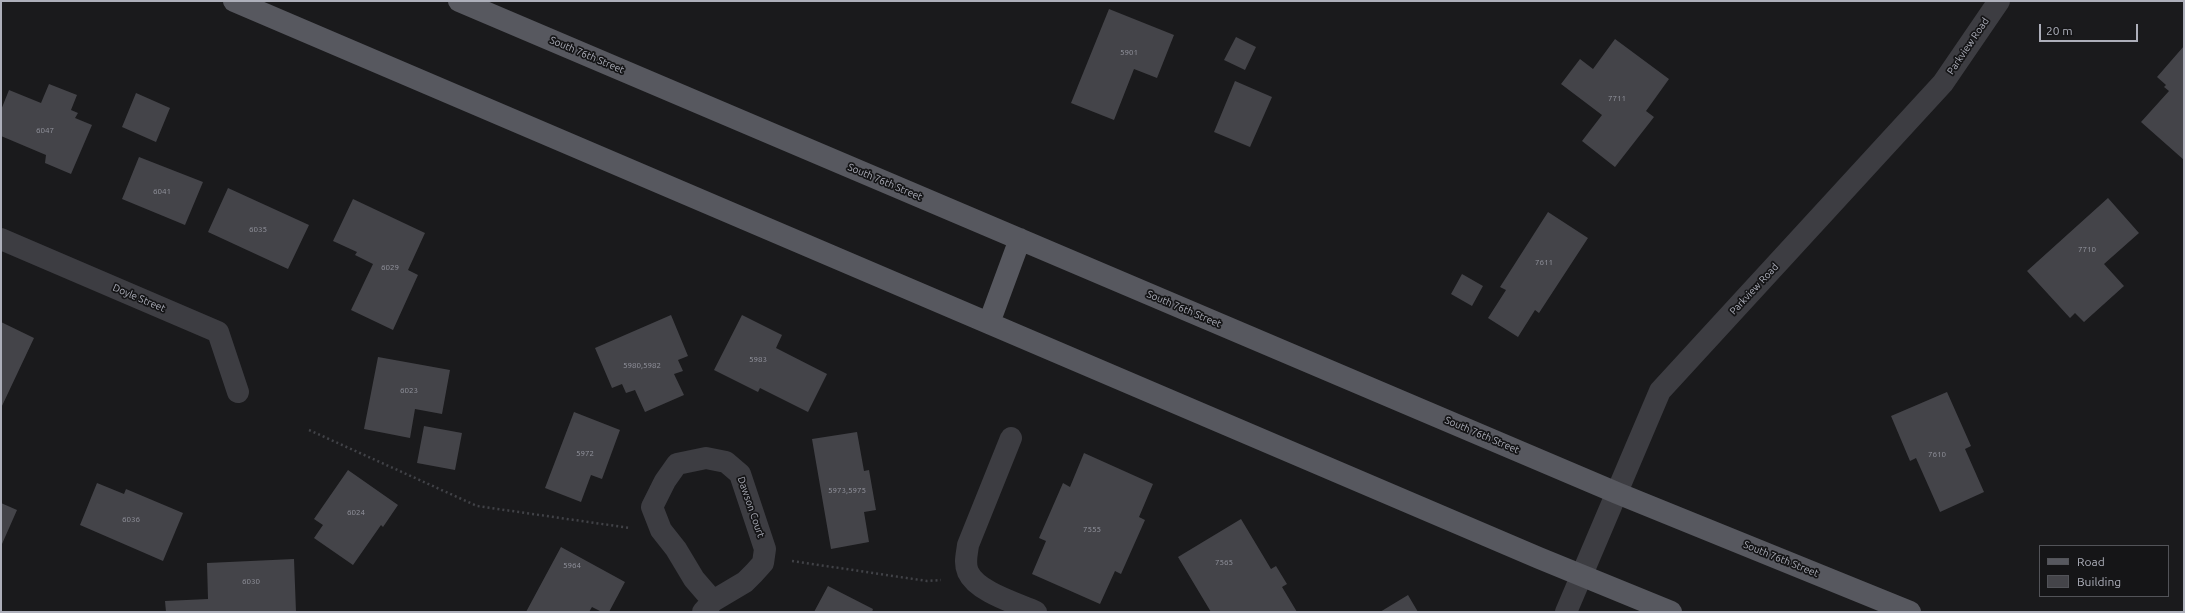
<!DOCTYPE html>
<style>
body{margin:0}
#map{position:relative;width:2185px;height:613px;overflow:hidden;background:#1a1a1c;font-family:Ubuntu,sans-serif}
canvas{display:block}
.frame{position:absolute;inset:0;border:2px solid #adafba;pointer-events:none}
.legend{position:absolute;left:2039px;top:545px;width:130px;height:52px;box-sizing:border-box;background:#151517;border:1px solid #525358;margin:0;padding:5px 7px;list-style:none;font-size:12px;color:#adafba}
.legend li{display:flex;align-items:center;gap:8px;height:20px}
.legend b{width:20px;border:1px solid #525358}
.scale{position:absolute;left:2039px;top:24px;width:99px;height:18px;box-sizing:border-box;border:2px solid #adafba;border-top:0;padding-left:5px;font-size:12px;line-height:14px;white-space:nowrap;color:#adafba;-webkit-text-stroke:3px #151517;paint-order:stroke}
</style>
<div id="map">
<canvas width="2185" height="613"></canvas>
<div class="frame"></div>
<ul class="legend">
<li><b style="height:5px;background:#57585f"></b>Road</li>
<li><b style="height:11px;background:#444449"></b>Building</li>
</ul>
<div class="scale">20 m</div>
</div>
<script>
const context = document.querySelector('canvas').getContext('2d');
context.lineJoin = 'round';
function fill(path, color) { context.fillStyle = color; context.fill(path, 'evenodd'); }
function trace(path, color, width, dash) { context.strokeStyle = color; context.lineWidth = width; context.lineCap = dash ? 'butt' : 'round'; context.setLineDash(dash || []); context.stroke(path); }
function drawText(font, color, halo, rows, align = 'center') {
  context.font = font + ' Ubuntu,sans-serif'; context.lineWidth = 3.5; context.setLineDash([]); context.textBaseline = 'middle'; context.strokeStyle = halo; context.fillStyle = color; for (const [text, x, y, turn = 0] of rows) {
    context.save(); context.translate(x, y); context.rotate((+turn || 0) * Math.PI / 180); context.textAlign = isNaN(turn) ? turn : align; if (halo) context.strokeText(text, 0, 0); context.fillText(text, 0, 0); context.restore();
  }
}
const building = new Path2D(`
 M1109 9 1174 35 1157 78 1134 69 1114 120 1071 103Z
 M1236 37 1256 47 1245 70 1224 60Z
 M1615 39 1669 79 1646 111 1654 117 1615 167 1582 141 1602 115 1561 84 1580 59 1593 69Z
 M2184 46V160L2141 122 2169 91 2164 87 2166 85 2157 77Z
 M1235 81 1272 97 1250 147 1214 132Z
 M49 84 77 95 71 110 78 113 75 118 92 125 71 174 45 163 46 155 1 136V110L9 90 41 103Z
 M136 93 170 108 156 142 122 127Z
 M139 157 203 182 185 225 122 199Z
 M228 188 309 225 288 269 208 232Z
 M2108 198 2139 233 2104 264 2124 286 2084 322 2075 313 2070 318 2027 271Z
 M353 199 425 233 408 270 418 275 393 330 351 310 373 264 355 255 357 252 333 241Z
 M1548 212 1588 238 1539 313 1535 310 1518 337 1488 318 1506 290 1500 287Z
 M1462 274 1483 286 1472 306 1451 294Z
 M671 315 688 356 678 360 683 371 674 374 684 395 645 412 635 390 626 393 622 384 612 388 595 348Z
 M742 315 782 335 776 348 827 374 808 412 760 388 758 392 714 370Z
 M1 322 34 338 1 408Z
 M378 357 450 370 442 414 415 409 410 438 364 429Z
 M1947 392 1971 446 1965 449 1984 492 1940 512 1916 458 1910 461 1891 416Z
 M574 412 620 430 602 479 591 475 581 502 545 488Z
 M424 426 462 433 455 470 417 463Z
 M857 432 864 471 869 470 876 510 864 512 869 542 831 549 812 439Z
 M1084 453 1153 484 1139 517 1145 520 1121 574 1115 571 1100 604 1032 574 1046 541 1039 538 1063 483 1070 487Z
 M348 470 398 505 383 527 381 525 353 565 314 538 323 525 314 519Z
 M97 483 124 494 126 489 183 513 163 561 80 525Z
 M1 503 17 510 2 544 1 543Z
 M1241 519 1271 569 1276 566 1287 584 1282 587 1297 612H1211L1178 557Z
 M561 547 625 582 609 612H602L592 607 589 612H526Z
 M294 559 296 612H166L165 601 208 599 207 563Z
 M828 586 873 609 872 612H814Z
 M1408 595 1418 612H1380Z`);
const path = new Path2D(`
 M309 430 477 506 630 528
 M792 561 927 581 941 580`);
const minor = new Path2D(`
 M1 239 218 332 238 392
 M1011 438 968 545C967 554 964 563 968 572 977 592 1016 603 1036 612
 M703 612 713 601 745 582 754 573 763 563 765 549 740 474 726 462 706 458 677 464 665 481 652 507 661 530 676 549 694 579 713 601
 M1566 612 1660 391 1943 83 1999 1`);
const major = new Path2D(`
 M234 1 1539 558 1671 612
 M459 1 1617 493 1910 612
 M989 323 1020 239`);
const numberNames = [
 ["5901",1129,52],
 ["7711",1617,98],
 ["6047",45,130],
 ["6041",162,191],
 ["6035",258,229],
 ["7710",2087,249],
 ["7611",1544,262],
 ["6029",390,267],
 ["5983",758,359],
 ["5980,5982",642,365],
 ["6023",409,390],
 ["5972",585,453],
 ["7610",1937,454],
 ["5973,5975",847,490],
 ["6024",356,512],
 ["6036",131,519],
 ["7555",1092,529],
 ["7565",1224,562],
 ["5964",572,565],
 ["6030",251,581]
];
const streetNames = [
 ["Parkview Road",1968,46,-56],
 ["South 76th Street",587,55,23],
 ["South 76th Street",885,182,23],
 ["Parkview Road",1754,289,-47],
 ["Doyle Street",139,298,23],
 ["South 76th Street",1184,309,23],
 ["South 76th Street",1482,435,23],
 ["Dawson Court",751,507,71],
 ["South 76th Street",1781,559,22]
];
fill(building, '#444449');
trace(path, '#414247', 2.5, [2, 3]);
trace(minor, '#3d3d42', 22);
trace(major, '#57585f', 22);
drawText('8px', '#93949e', null, numberNames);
drawText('10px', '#adafba', '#151517', streetNames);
</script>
